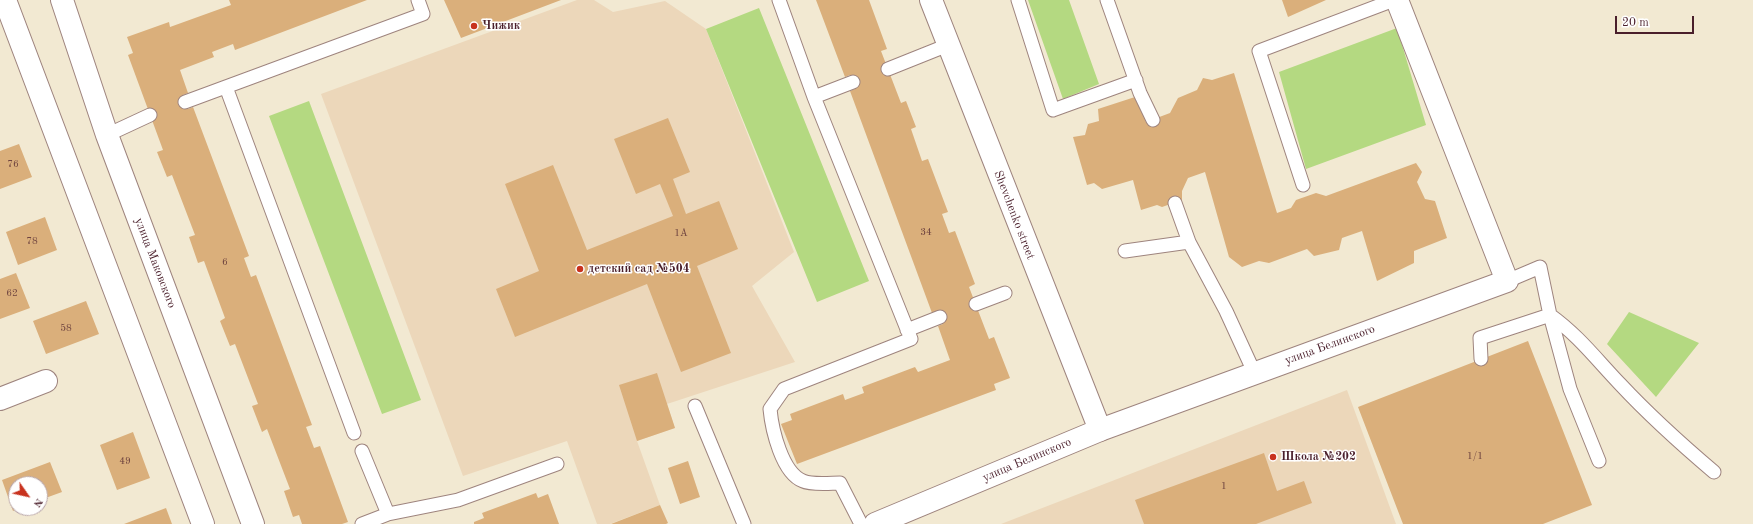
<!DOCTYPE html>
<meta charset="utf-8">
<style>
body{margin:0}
#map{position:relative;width:1753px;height:524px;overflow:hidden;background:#f2e9d2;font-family:"Old Standard TT",serif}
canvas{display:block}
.north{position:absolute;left:8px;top:476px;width:40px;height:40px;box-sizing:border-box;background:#fff;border:1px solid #b7a5aa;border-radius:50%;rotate:124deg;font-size:11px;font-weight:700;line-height:16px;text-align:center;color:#4a1f2b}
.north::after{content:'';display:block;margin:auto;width:14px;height:18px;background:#c8321e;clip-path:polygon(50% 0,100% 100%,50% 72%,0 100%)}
.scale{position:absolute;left:1615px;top:16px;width:79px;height:18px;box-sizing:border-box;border:2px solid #4a1f2b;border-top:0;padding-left:5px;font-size:12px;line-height:14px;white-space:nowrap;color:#4a1f2b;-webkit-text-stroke:3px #fff;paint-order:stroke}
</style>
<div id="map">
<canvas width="1753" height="524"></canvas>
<div class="north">N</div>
<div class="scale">20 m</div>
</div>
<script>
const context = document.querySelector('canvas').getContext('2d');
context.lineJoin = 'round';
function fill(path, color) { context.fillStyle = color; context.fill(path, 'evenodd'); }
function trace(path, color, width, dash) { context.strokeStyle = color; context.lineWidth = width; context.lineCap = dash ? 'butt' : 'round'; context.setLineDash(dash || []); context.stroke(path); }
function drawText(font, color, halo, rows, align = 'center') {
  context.font = font + ' "Old Standard TT",serif'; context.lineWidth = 3; context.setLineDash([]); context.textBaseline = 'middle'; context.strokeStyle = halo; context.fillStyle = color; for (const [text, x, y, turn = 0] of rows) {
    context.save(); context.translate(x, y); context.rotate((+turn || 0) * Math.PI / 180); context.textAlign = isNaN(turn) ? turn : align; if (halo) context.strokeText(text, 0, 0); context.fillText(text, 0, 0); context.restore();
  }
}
const built = new Path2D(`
 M577 0H594L613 12 665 1 706 29 794 252 752 286 795 362 667 404 675 428 637 441 660 505 610 524H597L567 441 463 476 321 94Z
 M1347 390 1396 524H1001Z`);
const green = new Path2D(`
 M1028 0H1069L1099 84 1063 99Z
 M759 8 869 281 817 302 706 29Z
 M1397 28 1426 125 1306 169 1279 72Z
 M309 101 421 400 382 414 269 116Z
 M1629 312 1699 343 1656 397 1607 344Z`);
const building = new Path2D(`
 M229 0H367L235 50 233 44 212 52 214 57 180 70 188 93 183 95 188 109 193 107 249 256 244 258 251 277 256 275 312 425 306 427 314 448 320 446 348 522 342 524H302L299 515 293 517 284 491 290 489 267 429 262 432 252 406 258 404 235 344 230 346 220 321 225 318 204 261 198 263 189 237 195 235 172 175 167 177 157 152 163 150 128 55 133 53 127 37 169 22 170 27 231 5Z
 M444 0H561L461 38Z
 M816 0H869L887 49 881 51 901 103 906 101 916 127 911 129 922 161 928 159 948 212 942 214 949 233 955 231 975 284 969 287 989 339 994 337 1010 378 994 384 996 390 797 464 781 424 792 420 790 414 843 394 845 400 864 393 862 387 915 367 918 372 950 360 938 326 943 324 938 311 932 313 850 91 855 89 850 75 845 77Z
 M1282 0H1326L1288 17Z
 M1234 73 1277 213 1291 208 1296 200 1316 193 1326 196 1416 163 1422 172 1417 182 1425 199 1435 201 1447 238 1414 251V263L1377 281 1362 231 1342 238 1339 250 1314 256 1307 249 1269 263 1259 261 1242 267 1229 257 1205 172 1188 178 1182 191V200L1162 207 1157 205 1141 210 1133 180 1102 189 1094 183 1087 185 1073 137 1085 135 1088 124 1099 121 1098 109 1135 97 1146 122 1170 113 1178 98 1197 90 1203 78 1212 80Z
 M668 118 690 172 673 179 686 214 719 201 738 249 697 266 731 353 681 372 647 284 515 337 496 289 539 271 505 184 553 165 587 250 673 216 660 184 636 194 614 139Z
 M19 144 32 177 0 189V151Z
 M45 217 57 250 18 265 6 232Z
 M16 273 30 308 0 319V279Z
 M86 301 99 334 46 354 33 321Z
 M1528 341 1592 505 1543 524H1403L1358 407Z
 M657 373 675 428 637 441 619 385Z
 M133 432 150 478 117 490 100 445Z
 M1264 453 1277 491 1304 481 1312 503 1256 524H1144L1135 500Z
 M688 461 700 497 680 504 668 468Z
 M50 462 62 492 40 500V484H16V508H20L13 511 2 480Z
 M536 493 538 498 548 494 559 524H474V522L484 518 482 513Z
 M660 505 668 523 666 524H611Z
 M166 508 172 524H124Z`);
const service = new Path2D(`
 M779 0 814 97 911 339 784 389 770 409C772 430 782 473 803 481 811 485 831 483 840 483L861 524
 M1018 0 1053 110 1136 80
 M1107 0 1140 93 1153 120
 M888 69 948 45
 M226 87 354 433
 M814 97 853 82
 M185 102 423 14 418 0
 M107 135 150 115
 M1303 185 1259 51 1394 0
 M1175 203 1189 242 1226 311 1254 372
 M1125 251 1189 242
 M1507 281 1540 267 1550 315 1570 389 1599 461
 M976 304 1005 293
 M907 330 940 317
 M1481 359 1480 338 1550 315C1578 335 1597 360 1620 384 1649 415 1681 444 1714 472
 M695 406 744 524
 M362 451 388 514 458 500 557 464
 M362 524 388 514`);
const minor = new Path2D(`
 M5 0 203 524
 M62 0 107 135 253 524
 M0 399 46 381
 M1100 430 1507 281 1397 0`);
const tertiary = new Path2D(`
 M875 524 1100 430 931 0`);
const markers = [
 [474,26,4,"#c8321e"],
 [580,269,4,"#c8321e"],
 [1273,457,4,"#c8321e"]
];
const numberNames = [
 ["76",13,164],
 ["34",926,232],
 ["1А",681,233],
 ["78",32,241],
 ["6",225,262],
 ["62",12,293],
 ["58",66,328],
 ["1/1",1475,456],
 ["49",125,461],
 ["1",1224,486]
];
const poiNames = [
 ["Чижик",482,26],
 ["детский сад №504",588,269],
 ["Школа №202",1281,457]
];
const streetNames = [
 ["Shevchenko street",1014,215,69],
 ["улица Маковского",155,263,69],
 ["улица Белинского",1330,345,-20],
 ["улица Белинского",1027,460,-23]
];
fill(built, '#ecd7ba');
fill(green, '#b4d981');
fill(building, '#daaf7b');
trace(service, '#9e847e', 15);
trace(minor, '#9e847e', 24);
trace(tertiary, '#9e847e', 24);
trace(service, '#fff', 13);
trace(minor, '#fff', 22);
trace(tertiary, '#fff', 22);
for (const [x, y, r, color] of markers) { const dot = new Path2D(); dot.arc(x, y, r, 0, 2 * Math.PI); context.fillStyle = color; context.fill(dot); trace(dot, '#fff', 1.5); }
drawText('10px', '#6e433f', null, numberNames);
drawText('bold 12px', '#4a1f2b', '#fff', poiNames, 'left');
drawText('12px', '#4a1f2b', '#fff', streetNames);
</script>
